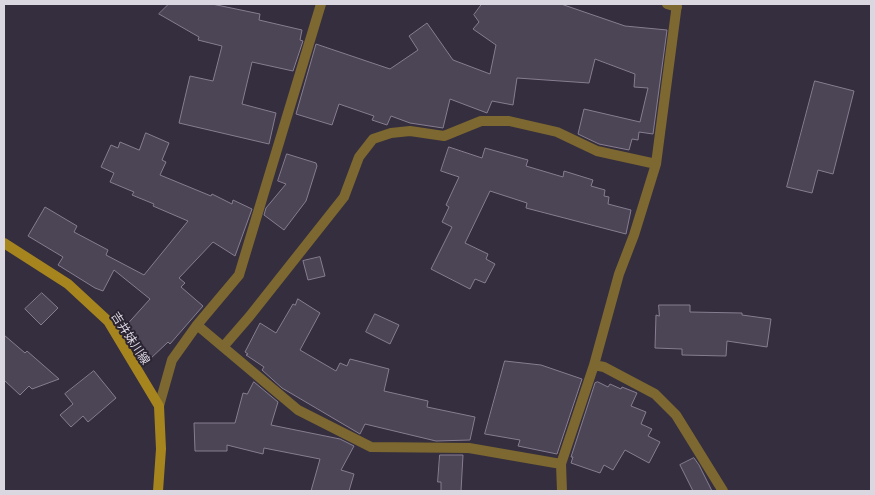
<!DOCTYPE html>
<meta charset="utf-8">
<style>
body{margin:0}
#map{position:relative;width:875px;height:495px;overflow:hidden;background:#352e3e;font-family:Georgia,serif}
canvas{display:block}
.frame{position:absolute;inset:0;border:5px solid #dbd7e1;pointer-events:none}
</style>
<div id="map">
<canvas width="875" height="495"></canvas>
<div class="frame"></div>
</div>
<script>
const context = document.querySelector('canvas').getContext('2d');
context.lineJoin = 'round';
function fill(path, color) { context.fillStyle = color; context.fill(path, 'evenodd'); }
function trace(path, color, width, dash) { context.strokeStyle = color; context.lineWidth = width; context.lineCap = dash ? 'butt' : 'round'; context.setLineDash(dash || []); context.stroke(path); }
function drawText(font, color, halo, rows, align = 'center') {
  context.font = font + ' Georgia,"Noto Sans JP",serif'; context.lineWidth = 4; context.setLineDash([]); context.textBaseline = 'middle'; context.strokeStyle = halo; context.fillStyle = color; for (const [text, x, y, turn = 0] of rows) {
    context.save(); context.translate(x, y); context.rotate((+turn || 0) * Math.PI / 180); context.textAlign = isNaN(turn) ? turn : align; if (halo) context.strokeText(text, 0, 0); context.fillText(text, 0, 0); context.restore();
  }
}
const building = new Path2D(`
 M169 4H212L260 14 259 20 302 30 300 40 303 41 293 71 252 62 242 104 276 113 269 144 179 123 190 76 213 81 222 46 198 40 199 37 159 14Z
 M482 4H561L625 26 667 30 653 134 639 132 638 140 632 139 629 150 599 144 578 134 584 109 640 122 648 88 634 87 635 74 595 59 589 83 517 78 513 105 492 101 487 113 450 99 443 128 410 123 391 116 387 125 372 120 374 116 339 104 332 125 296 114 316 44 390 69 418 50 409 36 427 23 453 60 490 74 496 45 473 29 479 22 474 15Z
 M815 81 854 91 833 174 818 170 812 193 787 187Z
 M146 133 169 143 162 160 166 162 160 175 211 196 212 194 232 204 233 200 252 209 235 256 213 242 179 278 185 283 181 287 203 306 170 344 168 342 149 360 133 344 135 343 123 329 150 299 114 270 103 291 95 288 58 265 63 257 28 236 45 207 77 226 74 232 108 250 106 255 144 275 188 221 153 206 154 204 132 195 134 192 110 182 114 173 101 167 111 145 118 148 120 142 139 150Z
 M449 147 482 158 485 148 528 160 526 166 563 177 564 171 593 180 591 186 605 190 604 196 609 197 608 204 631 210 626 234 526 208 527 203 490 191 465 243 488 254 486 259 495 264 485 283 475 279 470 289 431 269 452 227 442 222 449 207 446 205 459 177 441 171Z
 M287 154 316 163 317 166 306 201 284 230 264 215 266 208 286 184 278 181Z
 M320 257 325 276 308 280 303 261Z
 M42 293 58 308 41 325 25 309Z
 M298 299 320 313 300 350 336 371 340 363 347 366 350 359 389 369 384 391 428 401 427 407 475 417 470 440 436 441 365 424 360 434 282 388 262 370 264 367 246 355 248 354 245 352 260 323 276 333 293 304 295 305Z
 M659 305H690V312L742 313V315L771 319 767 347 727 341 726 356 682 355V349L655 348 656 315 659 316Z
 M375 314 399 325 390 344 366 332Z
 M4 335 25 353 27 351 59 379 32 389 29 386 20 395 4 380Z
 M505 361 541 365 582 379 557 454 518 446 520 440 485 434Z
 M94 371 116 398 88 422 83 416 71 427 60 415 73 404 65 394Z
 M254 382 278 402 271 425 340 439 354 446 341 470 354 474 349 491H311L320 459 264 448 263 454 227 445V451H195L194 423H235L243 393 247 394Z
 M598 382 608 387 610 384 621 389 622 387 637 393 631 406 646 412 641 424 652 429 648 436 660 442 649 463 625 450 613 470 604 465 600 473 571 463 573 457H571L595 383Z
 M440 455H463L461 491H441V482H438Z
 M694 458 699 465 712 491H693L680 465Z`);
const street = new Path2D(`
 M667 4 677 7
 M197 325 298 410 371 447 469 448 561 464
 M223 347 249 317 344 197 359 157 373 139 391 133 410 131 444 136 481 121H509L557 132 597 151 656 164
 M594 365 604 367 655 394 676 415 723 491
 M159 406 172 360 197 325 239 275 321 4
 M562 491 561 464 594 365 619 274 634 235 656 164 677 4`);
const secondary = new Path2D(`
 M4 243 68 284 108 321 159 406 161 449 158 491`);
const streetNames = [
 ["吉井妹川線",131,338,57]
];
fill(building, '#4c4556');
trace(building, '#867e90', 1);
trace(street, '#7c6830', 10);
trace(secondary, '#a6851f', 10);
drawText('12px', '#dbd7e1', '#2b2433', streetNames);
</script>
